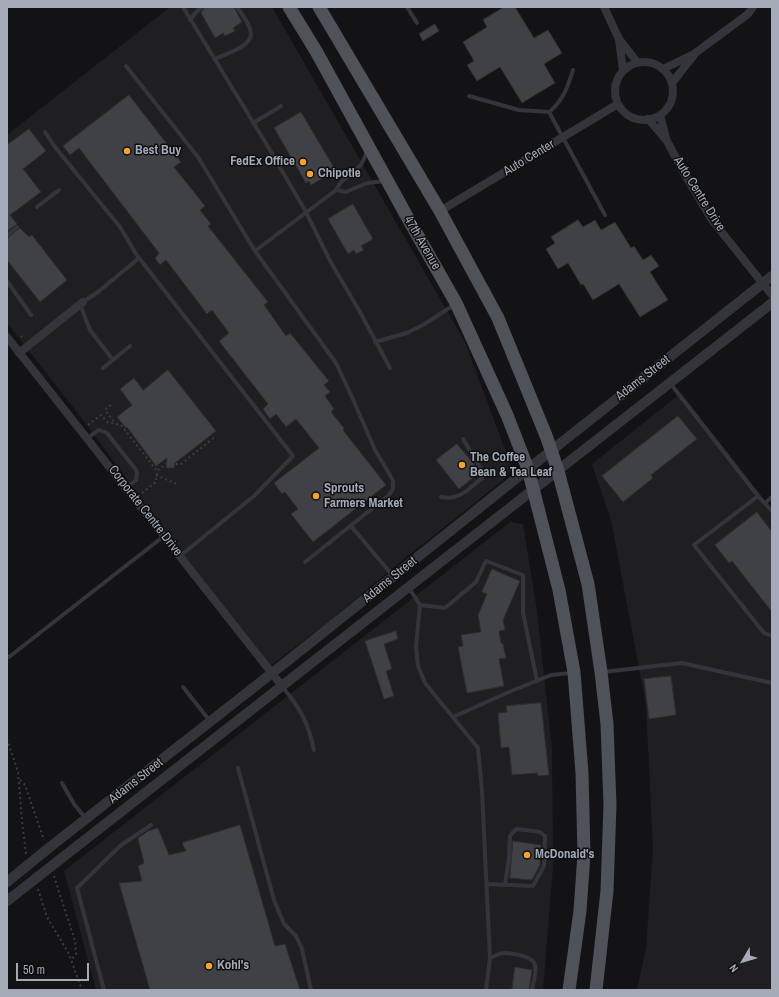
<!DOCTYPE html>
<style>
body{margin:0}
#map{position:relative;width:779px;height:997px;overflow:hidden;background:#131315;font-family:"Archivo Narrow",sans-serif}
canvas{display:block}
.frame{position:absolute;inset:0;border:8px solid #a4abb6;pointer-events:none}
.north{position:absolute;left:723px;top:941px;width:40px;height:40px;-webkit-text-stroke:3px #0e0e10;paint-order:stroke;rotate:232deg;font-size:11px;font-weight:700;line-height:16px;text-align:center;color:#a4abb6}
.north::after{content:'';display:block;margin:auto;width:14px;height:18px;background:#a4abb6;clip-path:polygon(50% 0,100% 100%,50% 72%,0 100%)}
.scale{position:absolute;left:16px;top:963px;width:73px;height:18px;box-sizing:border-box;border:2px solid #a4abb6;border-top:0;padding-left:5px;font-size:12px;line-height:14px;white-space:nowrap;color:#a4abb6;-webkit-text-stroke:3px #0e0e10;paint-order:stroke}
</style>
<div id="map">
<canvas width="779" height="997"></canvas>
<div class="frame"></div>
<div class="north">N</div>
<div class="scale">50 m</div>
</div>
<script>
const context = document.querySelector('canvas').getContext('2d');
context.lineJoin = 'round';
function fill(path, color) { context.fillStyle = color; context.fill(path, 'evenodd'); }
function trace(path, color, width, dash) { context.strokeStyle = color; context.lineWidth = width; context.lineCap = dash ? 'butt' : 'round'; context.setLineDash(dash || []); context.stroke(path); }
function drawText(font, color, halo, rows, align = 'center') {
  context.font = font + ' "Archivo Narrow",sans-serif'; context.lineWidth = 3; context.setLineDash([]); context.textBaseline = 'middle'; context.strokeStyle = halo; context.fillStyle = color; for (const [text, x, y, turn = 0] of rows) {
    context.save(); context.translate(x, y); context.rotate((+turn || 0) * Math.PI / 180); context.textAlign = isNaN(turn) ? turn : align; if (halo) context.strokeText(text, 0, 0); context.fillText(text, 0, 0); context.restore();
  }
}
const built = new Path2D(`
 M170 7H272L465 342 512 468 501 482 404 559 327 623 267 668 80 416 7 323V135Z
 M681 393 772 509V990H637L646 948 653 849 646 705 611 520 592 464Z
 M510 522 523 524 537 611 552 749 553 867 543 990H96L64 871Z`);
const building = new Path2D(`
 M205 7H234L242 22 233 28 235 31 225 36 223 33 215 38 201 13Z
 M504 7H515L534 38 548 30 562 53 544 64 555 83 522 103 500 67 477 81 467 65 474 61 463 42 487 27 483 20Z
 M435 24 439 31 423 41 419 34Z
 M129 95 181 162 174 167 205 206 200 210 211 224 208 226 268 302 264 305 286 336 290 333 329 381 324 385 330 392 325 396 334 409 331 412 344 428 343 430 386 485 313 542 291 514 298 509 285 492 282 494 274 483 319 448 296 419 286 427 276 414 270 419 263 409 268 404 219 341 229 333 212 310 207 314 166 260 160 265 155 258 159 253 79 148 70 155 63 146Z
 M301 112 336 171 311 185 309 181 306 183 274 128Z
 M29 129 46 151 23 169 41 192 10 215 17 224 7 231V145Z
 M353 204 373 239 361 246 364 250 356 254 354 250 348 254 328 219Z
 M578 220 583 227 595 220 601 230 615 222 631 248 634 246 643 260 651 255 659 266 650 272 668 300 640 317 619 284 593 300 583 284 581 285 568 263 558 269 546 249 555 243 551 237Z
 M20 228 29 237 32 235 67 280 40 302 7 260V239Z
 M168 370 216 431 175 463 174 468H166L167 458 156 466 127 427 126 428 117 417 132 405 120 389 134 378 143 390Z
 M678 416 697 439 651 475 653 478 623 502 602 476Z
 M457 444 473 463 479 473 459 489 436 460Z
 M757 512 772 532V612L732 561 729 563 715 545Z
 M492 569 520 581 503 620 505 630 499 631 501 643 503 644 506 658 499 659 504 686 467 693 458 647 463 646 461 635 481 632 478 615 487 594 482 592Z
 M396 631 398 639 384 644 392 669 386 671 394 696 384 699 365 641Z
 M671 676 676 715 649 719 644 679Z
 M541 703 549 775 538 776 537 773 512 775 509 747 501 748 498 713 507 712 506 706Z
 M240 825 275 946 285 944 300 990H150L119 883 142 881 138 866 144 863 138 838 148 831 158 828 169 855 186 851 182 843Z
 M513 841 541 845 540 865 532 880 510 878Z
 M515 967 532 970 529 990H512Z`);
const path = new Path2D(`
 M7 262 8 261
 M21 336 24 339
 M111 405 105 410 115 423
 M88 425 101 415 107 422 121 425 157 471
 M156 475 179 485
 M142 493 156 482 157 471 166 464H181L215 437
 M7 739 18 772 22 821 26 854
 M20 780 25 785 44 840
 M54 876 75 941 76 954 71 960
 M38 889 47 917 69 954 82 990`);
const service = new Path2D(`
 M183 7 267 145 306 212 329 259 360 312 390 368
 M407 7 417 23
 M190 20 197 11 202 7
 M214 59C224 55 253 46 251 33 250 24 242 14 237 7
 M126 66 198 157 255 251 336 363 352 397 375 450 390 475 393 481V489L388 496 305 562
 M469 96 519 110 549 112C563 101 568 86 573 70
 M549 112 605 215
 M253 123 281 106
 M45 132 55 147 120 227 136 254 293 456 254 496 180 556
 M336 190 346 192 367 183 385 181
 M37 207 59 190
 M7 236 17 227
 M255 251 336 190 341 182 361 165 368 150
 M7 281 31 315
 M83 302 98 292 139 258
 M80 304 90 330 113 360
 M375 342 407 333 423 325 454 305
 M103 368 130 346
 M670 383 758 496
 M87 438 99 430 107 433 136 470 137 473 136 480 126 488
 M441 497C460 501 468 489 482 478L484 474 463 439
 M765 503 772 497
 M772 511 758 496 694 545 764 633 772 636
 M351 526 393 576
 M409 588 420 605 416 646 418 666 425 683 478 748 482 791 490 958 486 990
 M420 605 445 608 476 582 486 561 523 575V613L537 681
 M7 656 9 657 164 536
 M603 672 682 663 772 683
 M282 686C300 709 308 721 314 750
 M183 687 210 721
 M453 717 509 692 551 675 571 673
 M238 768 274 900 284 924 296 936 302 949 311 990
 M62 783 74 804 86 819
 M487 884 533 886 544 866 545 836 540 832 517 829 514 831 510 836 509 858 505 885
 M490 958C495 956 499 953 505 953 513 953 533 956 535 965 537 972 533 983 532 990
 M104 990 77 888 120 846 151 825`);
const minor = new Path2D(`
 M604 7 619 39 637 62
 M619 39 623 70
 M615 91a29 29 0 1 1 58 0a29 29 0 1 1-58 0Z
 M663 69 694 54 748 14 753 7
 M672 83 694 55
 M660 115 666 138
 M648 119 667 141 684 173 712 220 772 295
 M440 211 618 104
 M7 337 282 686
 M19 353 83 302`);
const tertiary = new Path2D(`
 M50 847 290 659 528 469 772 276
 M58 861 772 303`);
const primary = new Path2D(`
 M289 7 316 51 410 222 456 303 507 415 528 469 559 590 574 672 582 773 584 854 580 911 569 990
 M319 7 440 211 498 318 547 438 558 471 588 584 601 672 607 724 610 805 607 891 596 990`);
const tertiaryBridge = new Path2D(`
 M7 882 50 847
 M7 901 58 861`);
const markers = [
 [127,151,4,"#f7a228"],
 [303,162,4,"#f7a228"],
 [310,174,4,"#f7a228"],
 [462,465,4,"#f7a228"],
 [316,496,4,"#f7a228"],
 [527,855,4,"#f7a228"],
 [209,966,4,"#f7a228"]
];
const poiNames = [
 ["Best Buy",135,151],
 ["FedEx Office",295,162,"right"],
 ["Chipotle",318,174],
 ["The Coffee",470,458],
 ["Bean & Tea Leaf",470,473],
 ["Sprouts",324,489],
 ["Farmers Market",324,504],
 ["McDonald's",535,855],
 ["Kohl's",217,966]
];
const streetNames = [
 ["Auto Center",529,158,-31],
 ["Auto Centre Drive",699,194,58],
 ["47th Avenue",422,243,60],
 ["Adams Street",643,378,-38],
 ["Corporate Centre Drive",145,511,52],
 ["Adams Street",390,580,-39],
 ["Adams Street",136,781,-38]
];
fill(built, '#1f1f22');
fill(building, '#3f4145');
trace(building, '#2d2d31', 1);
trace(path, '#3a3c41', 2, [2, 3]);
trace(service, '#34353a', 4);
trace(minor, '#34353a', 8);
trace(tertiary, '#34353a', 10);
trace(primary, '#505259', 13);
trace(tertiaryBridge, '#34353a', 10);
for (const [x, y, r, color] of markers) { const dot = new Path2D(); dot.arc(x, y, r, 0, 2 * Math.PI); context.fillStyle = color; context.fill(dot); trace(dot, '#0e0e10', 1.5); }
drawText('bold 13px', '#a4abb6', '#0e0e10', poiNames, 'left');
drawText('13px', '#a4abb6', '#0e0e10', streetNames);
</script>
